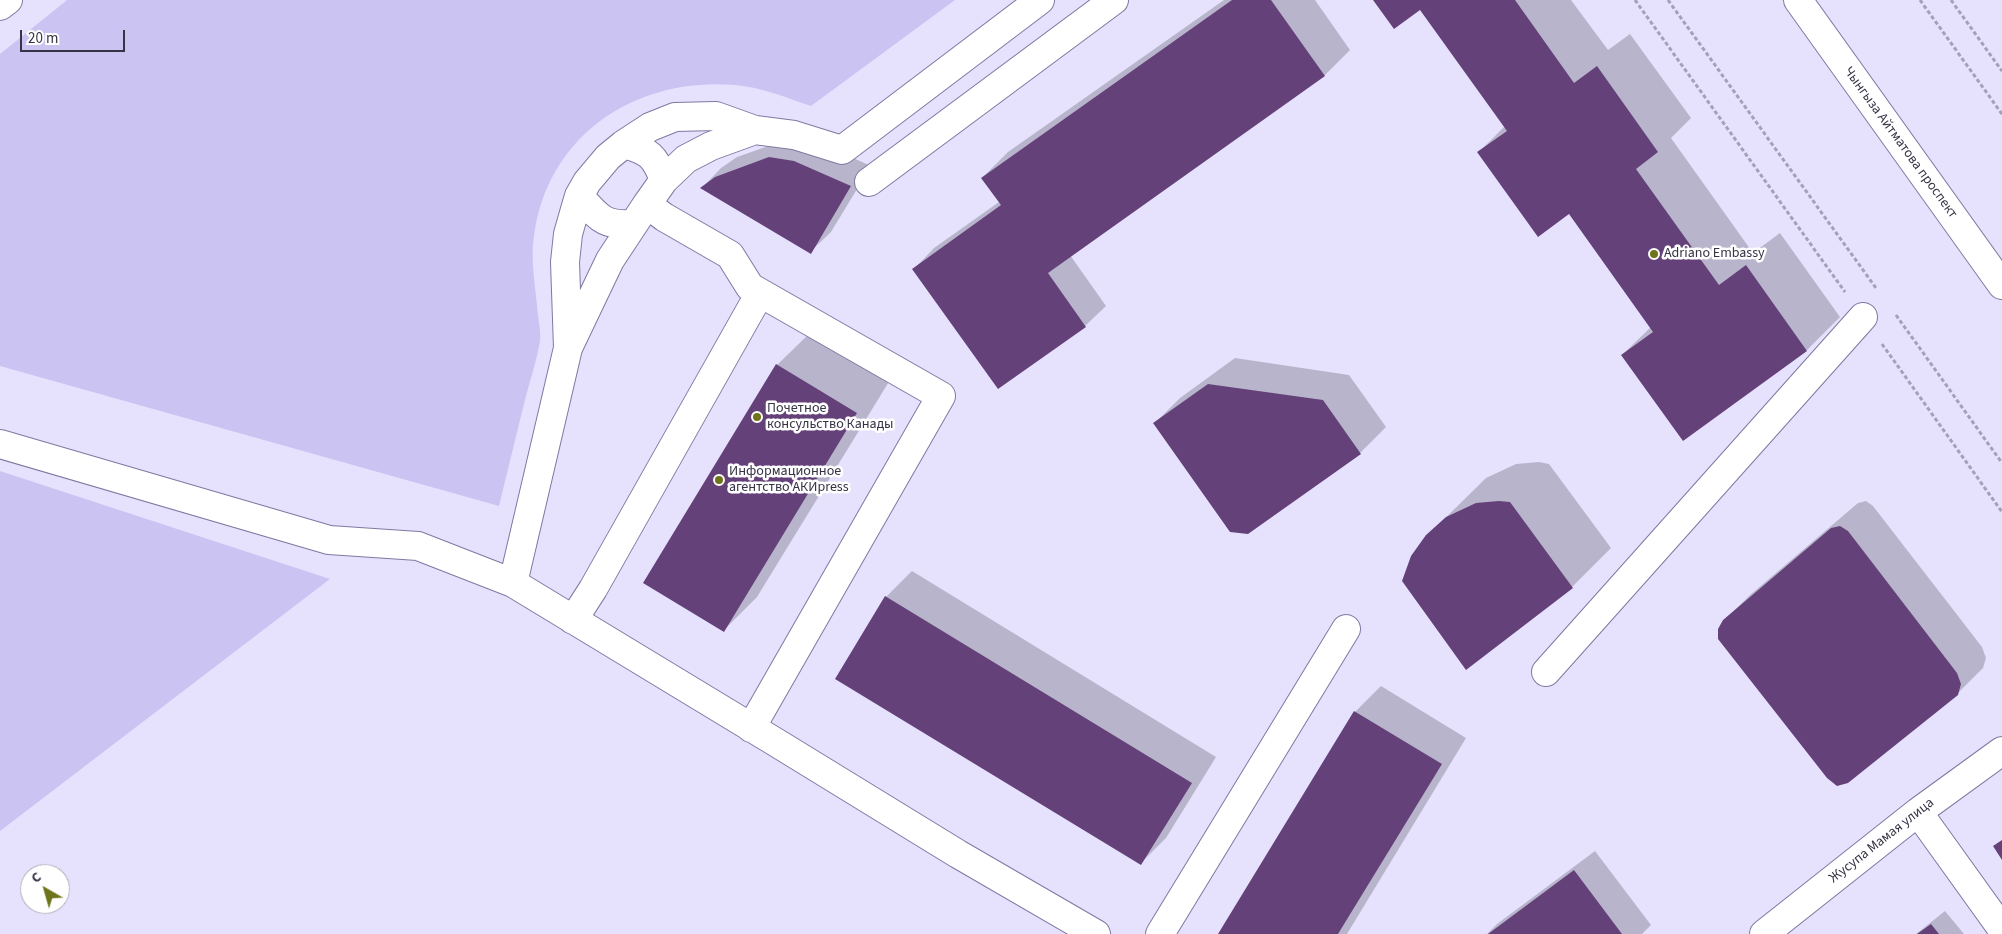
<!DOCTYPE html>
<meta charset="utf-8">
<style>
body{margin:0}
#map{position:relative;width:2002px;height:934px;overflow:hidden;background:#e6e2fe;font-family:"Source Sans 3",sans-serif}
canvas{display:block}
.north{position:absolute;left:20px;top:864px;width:50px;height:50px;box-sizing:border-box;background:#fff;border:1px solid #afadb5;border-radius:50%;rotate:322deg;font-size:14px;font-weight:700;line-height:20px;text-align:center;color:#363345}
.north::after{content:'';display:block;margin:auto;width:18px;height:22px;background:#6f731a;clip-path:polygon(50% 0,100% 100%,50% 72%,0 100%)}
.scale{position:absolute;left:20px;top:30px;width:105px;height:22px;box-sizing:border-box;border:2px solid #363345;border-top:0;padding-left:6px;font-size:15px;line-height:18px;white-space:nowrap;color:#363345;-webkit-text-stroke:4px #fff;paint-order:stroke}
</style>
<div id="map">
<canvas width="2002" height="934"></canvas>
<div class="north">С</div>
<div class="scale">20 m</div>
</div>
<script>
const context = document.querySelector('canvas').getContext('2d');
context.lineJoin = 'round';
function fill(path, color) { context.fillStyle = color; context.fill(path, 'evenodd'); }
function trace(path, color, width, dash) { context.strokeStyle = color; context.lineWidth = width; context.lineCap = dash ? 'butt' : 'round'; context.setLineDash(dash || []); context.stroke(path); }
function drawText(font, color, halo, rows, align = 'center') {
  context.font = font + ' "Source Sans 3",sans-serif'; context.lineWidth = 5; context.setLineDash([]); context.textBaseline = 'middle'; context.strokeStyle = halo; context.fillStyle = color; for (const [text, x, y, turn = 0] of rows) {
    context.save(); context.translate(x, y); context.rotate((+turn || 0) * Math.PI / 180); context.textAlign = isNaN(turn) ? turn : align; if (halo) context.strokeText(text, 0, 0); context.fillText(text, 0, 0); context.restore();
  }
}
const green = new Path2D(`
 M67 0H955L811 106C787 98 761 87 735 85 636 77 548 134 534 236 530 260 536 290 538 315 539 323 541 333 540 341 537 359 531 378 526 396 517 432 508 469 499 506L0 366V54Z
 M0 471 330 579 0 831Z`);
const shadow = new Path2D(`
 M1224 0H1315L1350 50 1325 75 1070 255 1106 306 1085 326 998 388 914 269 934 248 999 202 982 178 1008 152Z
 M1374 0H1571L1608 50 1630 34 1691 118 1671 138 1753 253 1780 233 1840 317 1807 350 1683 439 1622 355 1651 327 1569 213 1479 152 1505 126 1420 8Z
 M791 138 815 141 871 166 831 232 810 252 702 188 721 168 737 157Z
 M811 332 890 380 757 597 724 630 645 582 777 365Z
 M1235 358 1349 375 1386 427 1360 453 1248 532 1155 423 1180 398Z
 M1539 462 1549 464 1611 548 1572 587 1466 668 1427 536 1486 478 1516 464Z
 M1866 501 1873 506 1982 647 1986 658 1983 668 1957 694 1724 621 1750 595 1858 503Z
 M912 571 1216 757 1166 838 1141 863 886 597Z
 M1381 686 1466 738 1347 934H1220L1355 712Z
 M1595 851 1651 925 1642 934H1487L1497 924Z
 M1945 911 1964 934H1916Z`);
const building = new Path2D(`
 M1232 0H1271L1325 76 1048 273 1086 327 998 389 912 269 1001 205 981 178Z
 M1373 0H1515L1574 83 1597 66 1658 152 1636 169 1719 285 1746 265 1807 351 1683 441 1621 355 1653 332 1569 214 1538 237 1477 152 1507 131 1420 10 1394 29Z
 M769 157 794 161 851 186 811 254 700 188 715 177Z
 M776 364 857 413 724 632 643 583Z
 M1208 384 1323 400 1361 454 1248 534 1230 532 1153 423Z
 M1499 501 1510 502 1573 588 1466 670 1402 581 1411 556 1426 535 1446 517 1476 503Z
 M1840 526 1848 531 1957 673 1961 684 1958 695 1848 783 1837 786 1827 778 1718 639V629L1723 620 1831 528Z
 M885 596 1192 783 1141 865 835 679Z
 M1354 711 1442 764 1338 934H1218Z
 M2002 840V860L1993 846Z
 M1574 870 1622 934H1488Z
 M1931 924 1939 934H1917Z`);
const path = new Path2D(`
 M1635 0 1845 292
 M1668 0 1876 288
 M1920 0 2002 114
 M1951 0 2002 71
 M1896 315 2002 463
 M1882 344 2002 512`);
const minor = new Path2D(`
 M0 6 8 0
 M624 144C649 151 655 156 664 180
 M869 182 1114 0
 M579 196C599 217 602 226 633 224
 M647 204 664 217 730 255 750 287 941 396 751 728
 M568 348 565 262 568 234 574 213 579 196 587 182 608 157 624 144 650 127 675 117 716 116 755 130 794 135 842 150 1040 0
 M0 444 329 540 418 546 513 583 777 743 958 854 1096 934
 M513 583 568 348 610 260 647 204 664 180 686 159 711 146 755 130
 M573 620 593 589 760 293
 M1546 672 1863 317
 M1918 812 2002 929
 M1160 934 1346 629
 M1764 934 1918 812 2002 751`);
const major = new Path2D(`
 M1798 0 2002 285`);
const markers = [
 [1654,254,5,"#6f731a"],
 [757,417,5,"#6f731a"],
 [719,480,5,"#6f731a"]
];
const streetNames = [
 ["Чынгыза Айтматова проспект",1900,143,54],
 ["Жусупа Мамая улица",1882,841,-38]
];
const poiNames = [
 ["Adriano Embassy",1664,254],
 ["Почетное",767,409],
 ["консульство Канады",767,425],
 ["Информационное",729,472],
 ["агентство АКИpress",729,488]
];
fill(green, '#cbc4f3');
fill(shadow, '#0003');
fill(building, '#654179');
trace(minor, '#7f78a1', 30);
trace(major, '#7f78a1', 30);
trace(path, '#a4a0b8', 3, [4, 2.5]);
trace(minor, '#fff', 28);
trace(major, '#fff', 28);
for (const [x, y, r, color] of markers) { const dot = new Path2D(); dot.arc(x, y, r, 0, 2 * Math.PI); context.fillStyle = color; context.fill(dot); trace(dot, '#fff', 2); }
drawText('14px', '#363345', '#fff', streetNames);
drawText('14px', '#363345', '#fff', poiNames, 'left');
</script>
